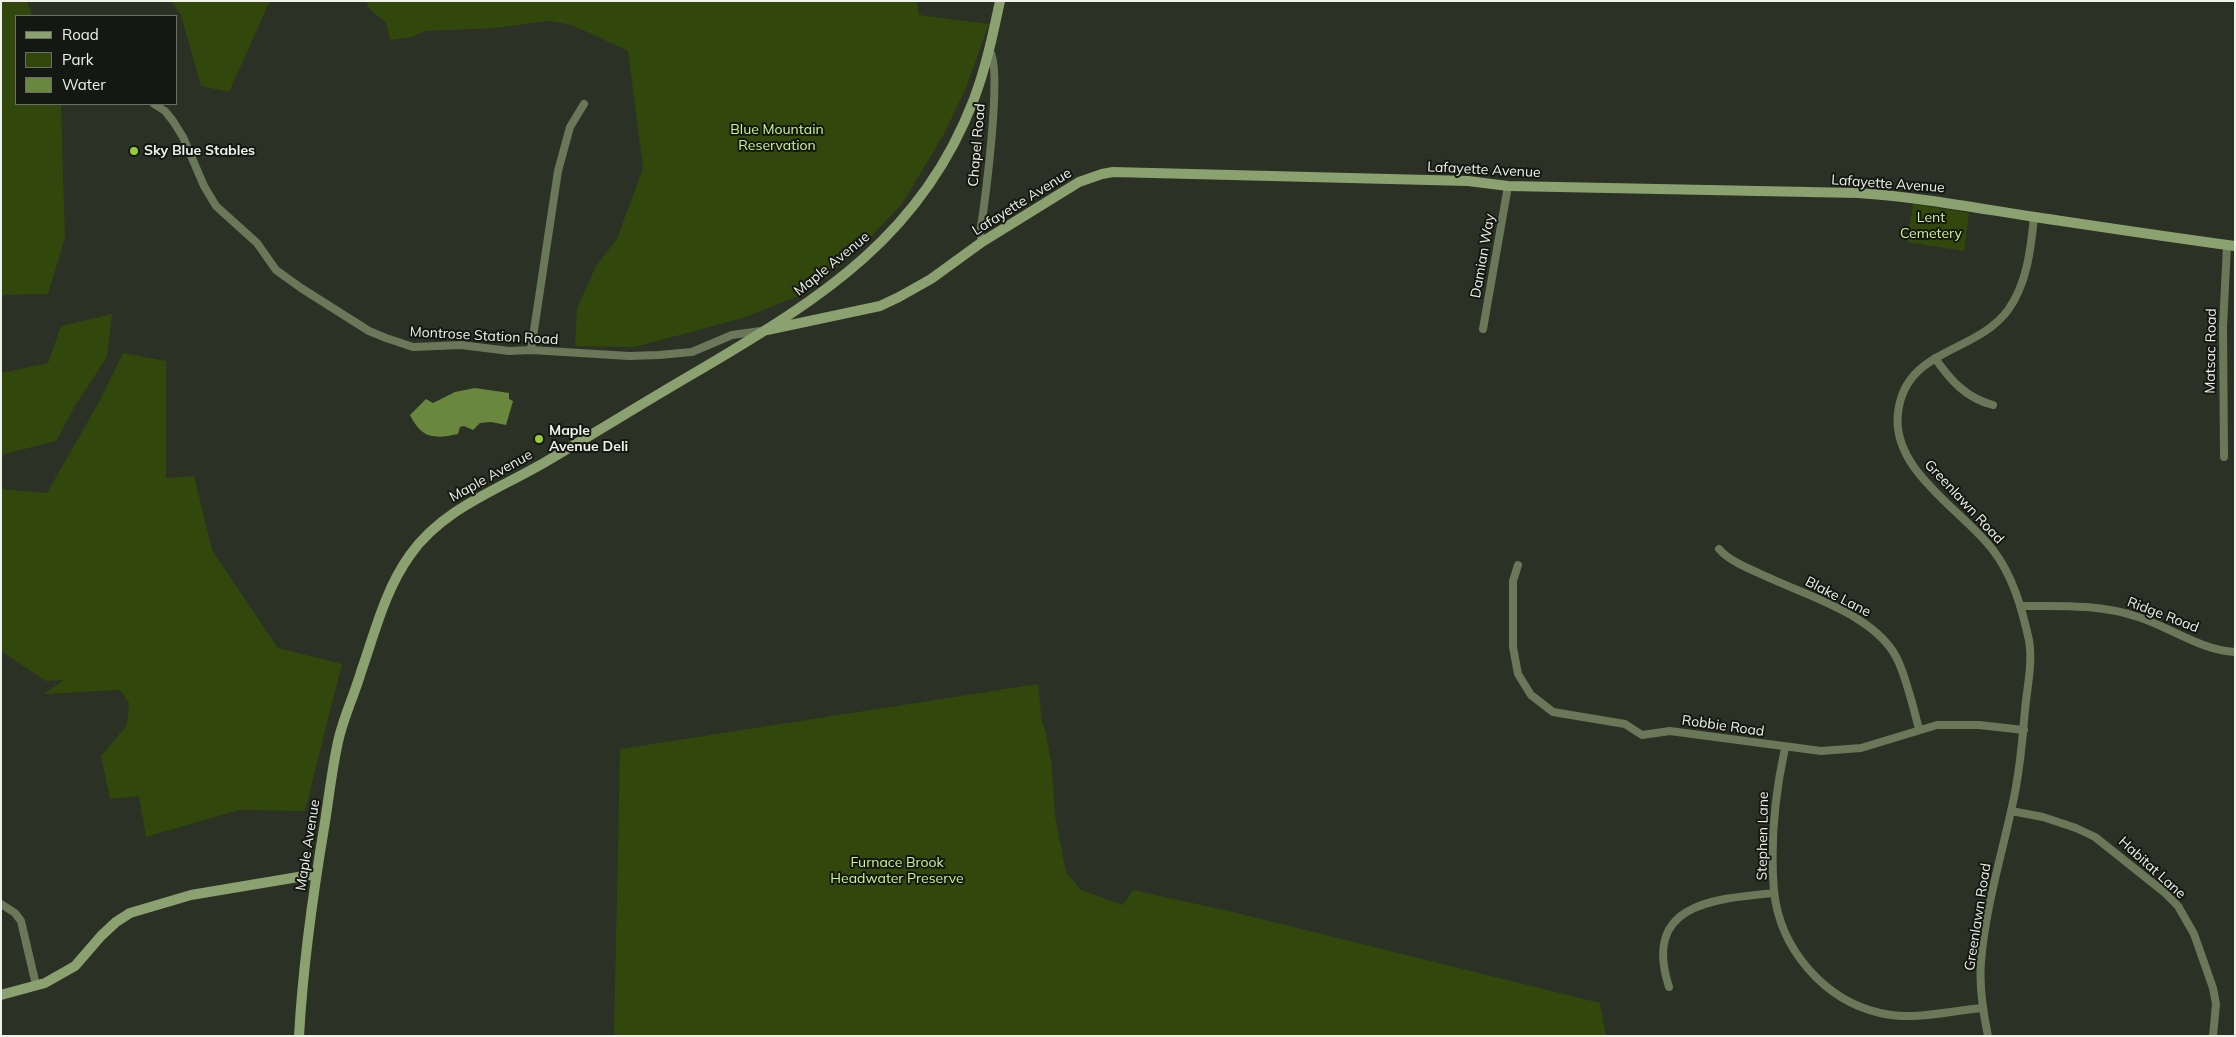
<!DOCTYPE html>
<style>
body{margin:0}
#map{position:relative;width:2236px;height:1037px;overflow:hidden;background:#2b3124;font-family:Mulish,sans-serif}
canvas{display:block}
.frame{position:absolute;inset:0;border:2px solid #eef2e9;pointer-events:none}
.legend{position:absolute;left:15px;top:15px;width:162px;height:90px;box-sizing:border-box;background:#151812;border:1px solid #6c6f68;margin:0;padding:6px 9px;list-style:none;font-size:15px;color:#eef2e9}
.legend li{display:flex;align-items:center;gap:10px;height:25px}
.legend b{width:25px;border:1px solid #6c6f68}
</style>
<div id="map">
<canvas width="2236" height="1037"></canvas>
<div class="frame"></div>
<ul class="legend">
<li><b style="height:6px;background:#8ba170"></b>Road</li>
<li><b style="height:14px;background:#31470c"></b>Park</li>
<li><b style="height:14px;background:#69883e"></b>Water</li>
</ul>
</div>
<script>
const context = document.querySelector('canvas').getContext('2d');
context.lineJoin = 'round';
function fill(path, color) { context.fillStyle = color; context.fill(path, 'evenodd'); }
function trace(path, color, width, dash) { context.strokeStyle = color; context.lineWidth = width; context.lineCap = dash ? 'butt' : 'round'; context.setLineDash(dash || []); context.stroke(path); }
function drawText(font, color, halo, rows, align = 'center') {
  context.font = font + ' Mulish,sans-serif'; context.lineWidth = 4; context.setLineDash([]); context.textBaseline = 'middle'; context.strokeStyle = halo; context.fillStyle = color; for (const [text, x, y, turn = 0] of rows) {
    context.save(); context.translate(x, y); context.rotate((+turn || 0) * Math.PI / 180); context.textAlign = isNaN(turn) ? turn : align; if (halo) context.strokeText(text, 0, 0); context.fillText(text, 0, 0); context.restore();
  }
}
const green = new Path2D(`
 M1 1H27L32 16H16V104H61L65 238 48 294 1 295Z
 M171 1H270L229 92 201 86 181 15Z
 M366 1H917L919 15 989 24 966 88 944 134 902 204 860 248 801 295 743 318 635 347 575 346 577 308 596 266 617 239 643 168 628 51 572 25 548 21 495 28 425 31 412 37 390 40 386 23 369 8Z
 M1913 204 1969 213 1964 251 1907 242Z
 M112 314 107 357 75 406 56 441 1 455V373L48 363 61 326Z
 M123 353 166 361V478L194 476 212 550 278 648 342 664 305 811 239 810 146 837 139 796 110 799 101 756 127 725 129 703 120 690 44 694 64 680 46 681 1 651V489L47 493 99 402Z
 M1038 684 1042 722 1046 733 1052 767 1055 816 1066 872 1081 890 1123 905 1133 890 1233 912 1600 1003 1606 1036H614L620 749Z`);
const water = new Path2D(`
 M475 388 509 393V399L513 401 506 425 491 422 480 423 473 430 464 426 460 427 458 434C434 439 422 439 410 415L426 399 433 403 455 392Z`);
const street = new Path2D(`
 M154 104 165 111 173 121 183 137 204 186 216 206 257 243 276 270 301 288 369 331 386 338 413 347 461 345 509 351 531 350 629 356 659 355 692 352 732 335 761 331
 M982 242 980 233C984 208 1004 63 989 50
 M1483 329 1508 186
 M531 350 558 171 570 127 584 104
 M1935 358C1950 380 1966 398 1993 405
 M2224 457 2223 327 2227 245
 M1719 549C1731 563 1755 571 1772 579 1813 598 1881 618 1899 663 1908 684 1913 707 1919 729
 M1518 565 1513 581V647L1518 674 1531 695 1553 712 1625 724 1642 735 1670 731 1821 751 1861 748 1937 725H1979L2024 730
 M2020 606C2060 606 2099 604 2138 617 2170 627 2200 650 2235 652
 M1785 748C1775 794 1770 844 1774 891 1780 949 1824 1000 1880 1013 1913 1021 1949 1011 1982 1008
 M2011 811 2043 817 2076 828 2095 837 2164 892 2178 906 2194 934 2213 988 2216 1004 2213 1036
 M1 904 15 913 21 921 36 985
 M1669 987C1642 904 1712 899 1774 893
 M1988 1036C1983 1012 1979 986 1981 962 1985 911 2000 861 2011 811 2019 778 2022 744 2025 710 2027 688 2033 662 2029 640 2022 609 2013 576 1993 550 1963 510 1891 471 1898 413 1905 348 1976 354 2008 310 2027 284 2031 248 2034 217`);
const secondary = new Path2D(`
 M767 330 880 306 899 297 931 279 982 242 1079 182 1102 174 1113 172 1468 181 1508 186 1858 193C1918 197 1976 208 2035 217 2102 227 2168 237 2235 246
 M1 995 45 983 75 966 101 936 116 922 130 913 191 895 316 874
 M299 1036C303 964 313 893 325 822 329 796 332 769 338 742 343 718 354 696 361 672 375 632 385 590 410 555 443 508 500 489 547 461 600 430 651 398 703 368 823 297 922 235 974 99 986 67 993 34 1000 1`);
const markers = [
 [134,151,5,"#96cc3a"],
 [539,439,5,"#96cc3a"]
];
const parkNames = [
 ["Blue Mountain",777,130],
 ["Reservation",777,146],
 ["Lent",1931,218],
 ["Cemetery",1931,234],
 ["Furnace Brook",897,863],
 ["Headwater Preserve",897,879]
];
const streetNames = [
 ["Chapel Road",977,145,-85],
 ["Lafayette Avenue",1484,170,3],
 ["Lafayette Avenue",1888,184,4],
 ["Lafayette Avenue",1022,202,-32],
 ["Damian Way",1483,256,-80],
 ["Maple Avenue",832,264,-39],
 ["Montrose Station Road",484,336,3],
 ["Matsac Road",2211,351,-89],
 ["Maple Avenue",491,476,-29],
 ["Greenlawn Road",1964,502,47],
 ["Blake Lane",1838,597,27],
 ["Ridge Road",2163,615,21],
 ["Robbie Road",1723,726,8],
 ["Stephen Lane",1763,836,-89],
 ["Maple Avenue",308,845,-81],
 ["Habitat Lane",2152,868,42],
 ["Greenlawn Road",1978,917,-81]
];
const poiNames = [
 ["Sky Blue Stables",144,151],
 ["Maple",549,431],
 ["Avenue Deli",549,447]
];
fill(green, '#31470c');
fill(water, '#69883e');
trace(street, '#6a7859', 8);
trace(secondary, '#8ba170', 10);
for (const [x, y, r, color] of markers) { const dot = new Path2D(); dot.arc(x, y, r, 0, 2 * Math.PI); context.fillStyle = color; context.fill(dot); trace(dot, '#151812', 2); }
drawText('14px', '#caf68f', '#151812', parkNames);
drawText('14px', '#eef2e9', '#151812', streetNames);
drawText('bold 14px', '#eef2e9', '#151812', poiNames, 'left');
</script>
